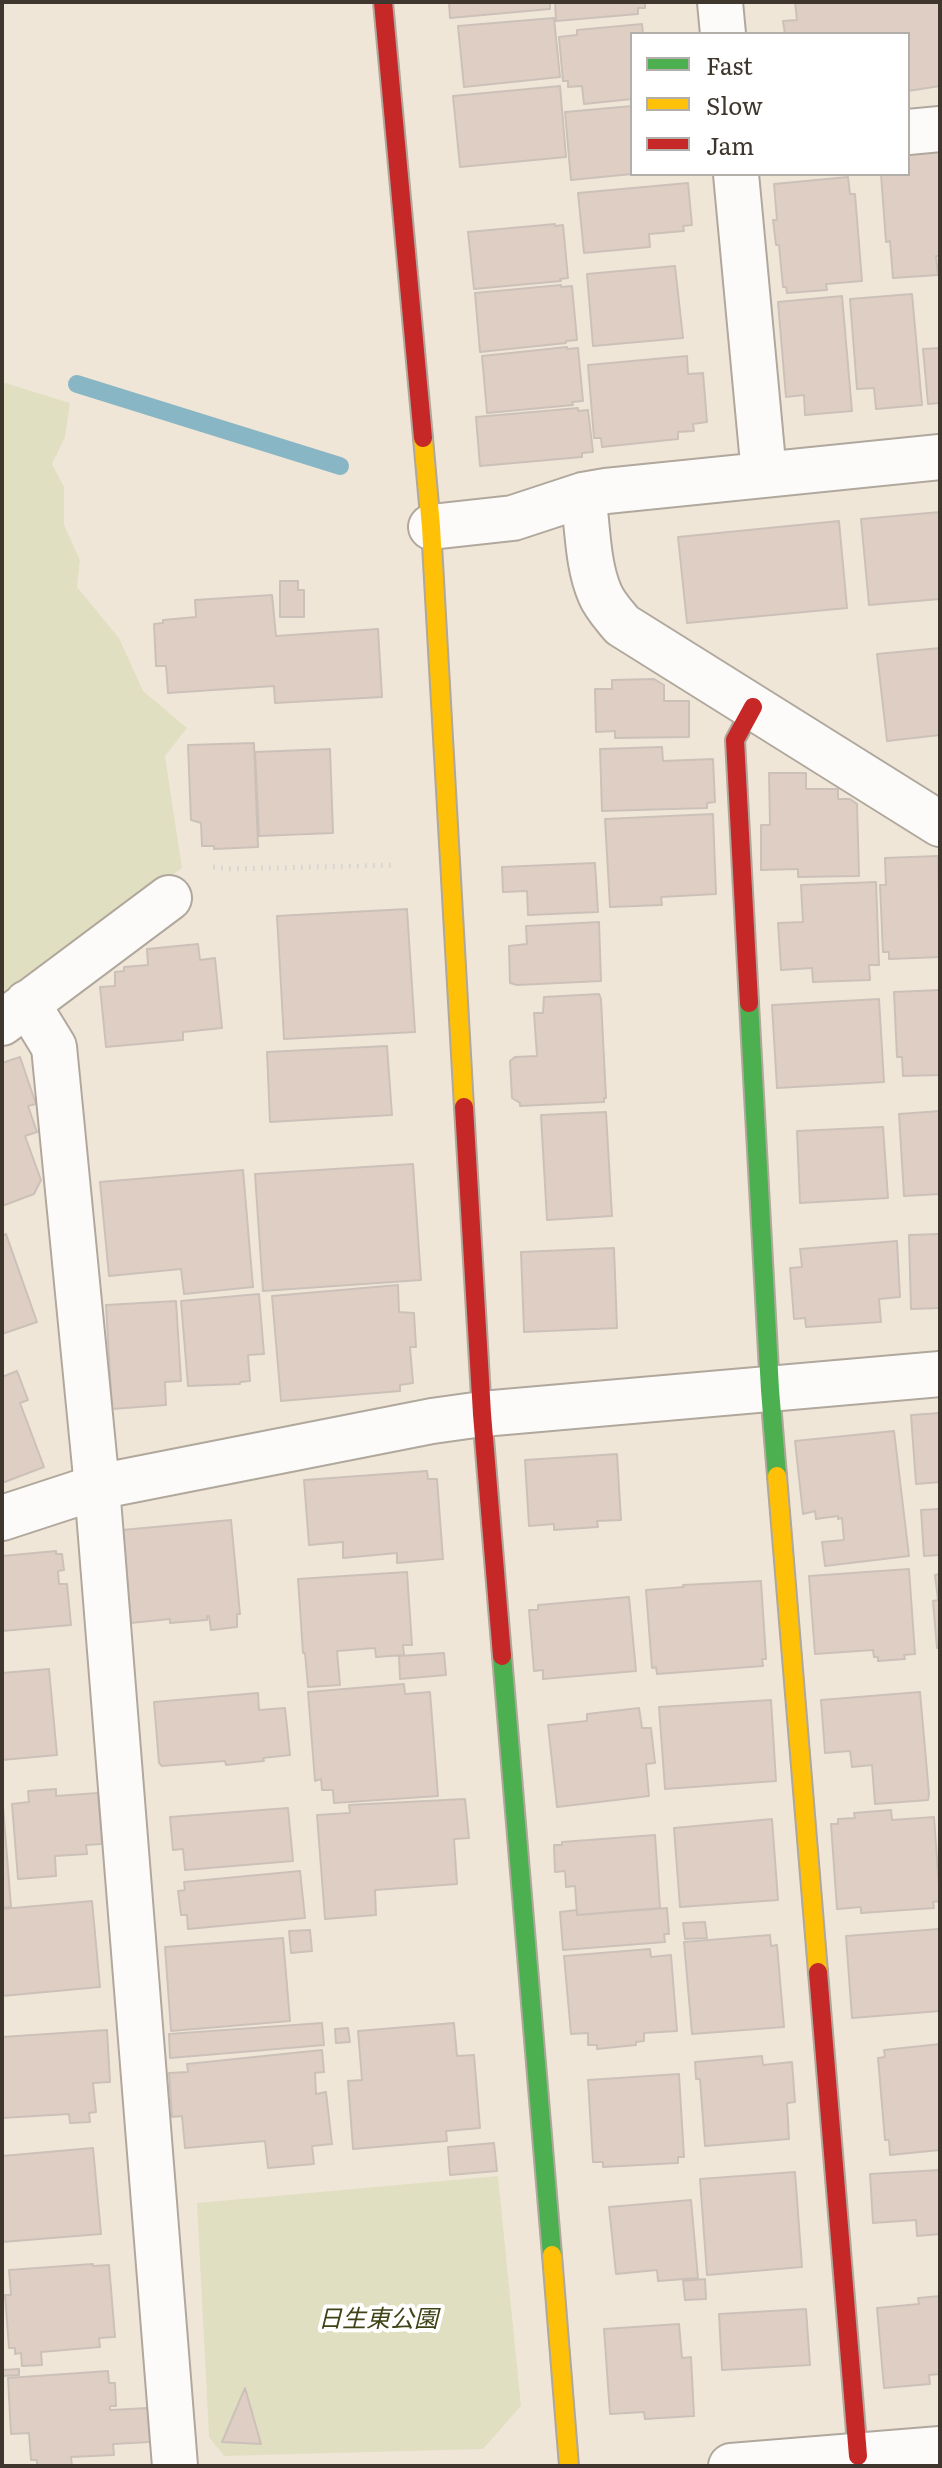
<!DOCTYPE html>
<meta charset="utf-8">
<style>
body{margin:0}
#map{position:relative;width:942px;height:2468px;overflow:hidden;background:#f0e6d8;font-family:Literata,serif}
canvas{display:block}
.frame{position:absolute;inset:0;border:4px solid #3f372d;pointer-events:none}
.legend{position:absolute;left:630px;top:32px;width:280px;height:144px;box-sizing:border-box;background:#fff;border:2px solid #b2afab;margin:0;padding:10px 14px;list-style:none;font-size:24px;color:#3f372d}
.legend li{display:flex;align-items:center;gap:16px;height:40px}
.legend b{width:40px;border:2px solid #b2afab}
</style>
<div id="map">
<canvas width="942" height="2468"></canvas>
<div class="frame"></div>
<ul class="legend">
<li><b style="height:10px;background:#4caf50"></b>Fast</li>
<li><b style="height:10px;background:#ffc107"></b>Slow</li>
<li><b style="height:10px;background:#c62828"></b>Jam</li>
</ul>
</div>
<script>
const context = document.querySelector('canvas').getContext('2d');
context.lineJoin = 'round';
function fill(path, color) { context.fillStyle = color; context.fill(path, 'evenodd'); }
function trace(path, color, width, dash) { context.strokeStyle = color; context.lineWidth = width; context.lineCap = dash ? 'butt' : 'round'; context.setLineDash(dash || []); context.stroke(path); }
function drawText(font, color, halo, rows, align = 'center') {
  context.font = font + ' Literata,"Noto Sans JP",serif'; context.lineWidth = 8; context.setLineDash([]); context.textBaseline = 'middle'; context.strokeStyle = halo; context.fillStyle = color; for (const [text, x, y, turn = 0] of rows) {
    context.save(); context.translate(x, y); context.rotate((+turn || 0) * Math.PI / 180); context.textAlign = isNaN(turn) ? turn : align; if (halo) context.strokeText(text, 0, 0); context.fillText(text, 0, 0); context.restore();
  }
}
const green = new Path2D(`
 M2 382 70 403 65 437 52 464 64 487V525L80 560 77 587 119 638 143 691 187 728 165 756 182 868 79 942 2 1003Z
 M498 2176 521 2406 483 2449 224 2456 209 2437 197 2203Z`);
const stream = new Path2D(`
 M77 384 340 466`);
const building = new Path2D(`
 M449 2H550V9L450 18Z
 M555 2H645V8H638V14L556 21Z
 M795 2H940V86L908 91V34H785L783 21 797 20Z
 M554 18 560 77 464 87 458 26Z
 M642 24 643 34H632V99L584 104 582 86 568 87V81H563L559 37 577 35V30Z
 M560 86 566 157 460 167 453 96Z
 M632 106V174L571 180 565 112Z
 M940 151V256H936L938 275 893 278 890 241 886 242 881 174H908V154Z
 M848 177 850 194H855L862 281 826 284 827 290 787 293 786 287H783L779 245H776L773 220H777L774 184Z
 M688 183 692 225 683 226 684 231 649 234 650 247 584 253 578 193Z
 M555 224V226L563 225 568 278 560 279 561 281 474 289 468 232Z
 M675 266 683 338 593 346 587 274Z
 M561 285V287L572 286 577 340 566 341V343L480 352 475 293Z
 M912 294 922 405 876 409 874 388 857 389 850 299Z
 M842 296 852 411 805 415 804 395 786 397 778 302Z
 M567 347V349L578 348 583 401 572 402 573 405 487 413 482 356Z
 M940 348V403L928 404 923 349Z
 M687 356 688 374 703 373 707 422 693 424 694 431 678 432V439L602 447 601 438H594L588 365Z
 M578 408V411L588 410 593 452 582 453V457L480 466 476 417Z
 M940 512V599L869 605 861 519Z
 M839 521 847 608 687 623 678 537Z
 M280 581H298V590H304V617H280Z
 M272 595 276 636 378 629 382 697 275 703 274 686 168 693 166 666H156L154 624 163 623V620L196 617 195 600Z
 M940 648V735L887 741 877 654Z
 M654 679 664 685V701H689V737L615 738V731L596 732 595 689H612V680Z
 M254 743 258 847 214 849V846H202L201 823 191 820 188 745Z
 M662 747 663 761 713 759 715 802 707 803V808L602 811 600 749Z
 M330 749 333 833 259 836 255 752Z
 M769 773H806V789H838V799H850L857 804 859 876 798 877V869L761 870V825H770Z
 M713 814 716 894 661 897 662 905 610 907 605 819Z
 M938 856 940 957 889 959V952H883L880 885H886L885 858Z
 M595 863 598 912 528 915 527 891 503 892 502 867Z
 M876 882 879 965H869L870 980 813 982 812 968 781 970 778 923 803 922 801 885Z
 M407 909 415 1032 284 1039 277 916Z
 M599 922 601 981 517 985 510 983 509 946 527 944 526 926Z
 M198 944 200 960 215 958 222 1028 183 1032V1040L106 1047 100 987 115 986V972L124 971V967L148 965 147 949Z
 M940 990V1075L903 1076 902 1057H897L894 992Z
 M599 994 601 999 606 1098H604V1102L520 1106V1103L512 1098 510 1061 515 1057 537 1056 534 1013H543L544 997Z
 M879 999 884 1082 777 1088 772 1005Z
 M387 1046 392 1115 270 1122 267 1052Z
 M20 1057 36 1104 28 1106 37 1132 25 1136 41 1180 34 1194 2 1206V1063Z
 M940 1111V1194L904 1196 899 1114Z
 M606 1112 612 1216 547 1220 541 1115Z
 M883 1127 888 1198 800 1203 797 1131Z
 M413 1164 421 1280 263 1291 255 1174Z
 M243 1170 253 1287 184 1294 181 1269 109 1276 100 1182Z
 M6 1234 37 1322 2 1334V1236Z
 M940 1234V1308L911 1309 909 1235Z
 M897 1241 900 1297 879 1299 881 1322 806 1327 805 1318 794 1319 790 1268 802 1267 800 1249Z
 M614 1248 617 1328 524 1332 521 1252Z
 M398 1285 399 1312 414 1313 416 1347H410L413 1383 400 1385V1391L281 1401 272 1296Z
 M259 1294 264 1354 248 1355 250 1381 240 1382V1384L188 1386 181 1301Z
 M176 1301 181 1381 165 1382 166 1405 112 1409 106 1305Z
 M17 1371 28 1400 20 1403 44 1467 2 1483V1377Z
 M940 1413V1482L916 1484 911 1415Z
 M894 1431 909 1556 825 1566 822 1542 844 1540 842 1518 838 1519V1516L816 1519 815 1511 803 1514 795 1441Z
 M617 1454 621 1520 597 1521 598 1527 554 1530V1524L529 1526 525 1460Z
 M427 1471 428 1479H437L443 1559 397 1563V1553L343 1558V1542L309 1545 304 1480Z
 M940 1509V1555L924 1556 921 1510Z
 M231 1520 240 1614H237V1627L211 1630 209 1616H207V1620L170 1623V1619L131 1623 122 1530Z
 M56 1551V1554H62L64 1570 58 1571 59 1584H67L71 1625 2 1631V1556Z
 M909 1569 915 1654 904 1655 905 1659 878 1661V1657H874L873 1650 815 1654 809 1576Z
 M407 1572 412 1645H403L404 1655 376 1657 375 1648 337 1651 340 1685 308 1687 305 1653H303L298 1579Z
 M940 1574V1647L937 1648 933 1601 938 1600 935 1575Z
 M761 1581 766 1659H762L763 1666 657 1674 656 1667 652 1668 646 1590 684 1587 683 1585Z
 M629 1597 636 1671 543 1679V1670L534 1671 529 1610H538V1605Z
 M444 1653 446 1675 400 1679 399 1656Z
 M49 1669 57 1755 2 1760V1673Z
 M404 1684 405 1694 430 1692 438 1796 334 1803 333 1790H322L321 1779 315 1781 308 1692Z
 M920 1692 929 1794 928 1800 875 1804 872 1765 852 1767 850 1751 825 1753 821 1700Z
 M258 1693 259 1710 285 1708 290 1755 263 1758 264 1761 226 1765 225 1761 162 1766 159 1763 154 1702Z
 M771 1700 776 1781 665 1789 659 1707Z
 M639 1708 642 1728H651L655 1763 646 1764 649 1796 557 1807 548 1725 587 1721V1714Z
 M56 1789V1796L98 1793 102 1844 86 1845 87 1854 55 1856 56 1876 18 1879 12 1804 29 1802 28 1791Z
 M2 1794 11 1907 2 1908Z
 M465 1799 469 1838 454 1839 457 1884 375 1890 376 1915 325 1919 317 1815 350 1813 349 1805Z
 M288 1808 293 1861 185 1870 183 1849 173 1850 170 1817Z
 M891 1810 892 1820 934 1817 940 1901 933 1902 934 1908 861 1913V1907L837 1909 831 1824H838V1819L855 1818 854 1813Z
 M772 1819 778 1900 680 1907 674 1828Z
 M655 1835 660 1908 577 1915 575 1886 566 1887 565 1871 555 1872 554 1845H562V1842Z
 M300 1871 305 1918 188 1929 187 1915H181L178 1891 185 1890 184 1882Z
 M92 1901 100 1987 2 1996V1909Z
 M667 1908 669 1934H664L665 1942 563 1950 560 1912 577 1910V1915Z
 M705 1922 707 1938 685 1939 683 1923Z
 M939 1929 940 2011 852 2018 846 1936Z
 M310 1930 312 1951 291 1953 289 1931Z
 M770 1935 771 1946 777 1945 784 2027 692 2034 684 1942Z
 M283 1938 290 2021 171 2031 165 1947Z
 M650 1949 651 1957 671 1955 677 2031 644 2033V2041L636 2042V2045L597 2049V2045H588V2033L571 2034 564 1956Z
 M322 2023 324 2045 170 2058 169 2034Z
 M454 2023 457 2056 474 2055 480 2128 446 2131 447 2141 353 2149 348 2081 362 2080 358 2031Z
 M348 2028 350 2042 336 2043 335 2029Z
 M107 2030 110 2082 93 2083 96 2112 89 2113 90 2122 70 2123 69 2114 2 2118V2037Z
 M940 2044V2150L890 2155 889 2140H885L878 2058 885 2057 884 2050Z
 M322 2050 324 2072 315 2073 316 2094 326 2092 332 2144 312 2146 314 2164 268 2168 265 2141 185 2148 182 2116 172 2117 169 2073 188 2072 187 2064Z
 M762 2056 763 2065 792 2062 795 2102 787 2103 789 2139 705 2146 700 2079H696L695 2062Z
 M679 2074 684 2157H678V2163L603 2167V2162H593L588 2080Z
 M494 2143 497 2171 450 2175 448 2147Z
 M93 2148 101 2234 2 2242V2156Z
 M940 2170V2234L917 2236 916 2220 873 2223 870 2174Z
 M795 2172 802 2267 707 2275 700 2179Z
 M691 2200 698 2278 658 2281 657 2270 616 2274 609 2207Z
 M93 2264V2266L109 2265 115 2337 99 2338 100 2347 41 2352 42 2365 22 2366 21 2353 15 2354V2348H9L5 2295H11L9 2270Z
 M705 2279 706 2299 685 2300 683 2281Z
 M940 2296V2374L929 2375 930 2384 884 2388 877 2308 919 2304 918 2298Z
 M806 2309 810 2365 722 2370 719 2314Z
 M679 2324 682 2358 691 2357 694 2416 645 2419 644 2412 610 2414 604 2329Z
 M19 2369V2375L2 2376V2370Z
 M108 2371 109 2383H115L116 2406H110V2410L148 2408 150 2442 113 2444 114 2455 71 2457 72 2466H37V2460H31L29 2433 11 2434 8 2378Z
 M245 2388 261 2444 222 2442Z`);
const path = new Path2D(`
 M213 867 231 869 395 865`);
const street = new Path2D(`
 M720 2 723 34
 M908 132 940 129
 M736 174 764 474
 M583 495C588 527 587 564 600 594 605 606 614 615 622 625L940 824
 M431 527 513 518 583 495 606 491 940 457
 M27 1003 54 1047 97 1487 175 2466
 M2 1023 169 898
 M2 1518 97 1487 432 1421 482 1414 940 1374
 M731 2466 940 2449`);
const fast = new Path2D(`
 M749 1003 770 1390 777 1476
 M502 1656 552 2255`);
const slow = new Path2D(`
 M423 438 431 527 464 1107
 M777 1476 818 1972
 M552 2255 569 2466`);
const jam = new Path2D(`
 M383 2 423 438
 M749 1003 735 740 753 707
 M464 1107 482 1414 502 1656
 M818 1972 858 2456`);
const parkNames = [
 ["日生東公園",378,2320]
];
fill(green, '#e1dfc1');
trace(stream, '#89b6c4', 18);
fill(building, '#dfcec3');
trace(building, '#ccc1b9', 2);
trace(street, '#b0a89d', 48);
trace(fast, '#b0a89d', 22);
trace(slow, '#b0a89d', 22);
trace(jam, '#b0a89d', 22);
trace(path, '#dad7d2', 5, [2, 6]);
trace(street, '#fdfbf9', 44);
trace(fast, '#4caf50', 18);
trace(slow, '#ffc107', 18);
trace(jam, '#c62828', 18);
drawText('italic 24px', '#404316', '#fff', parkNames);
</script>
